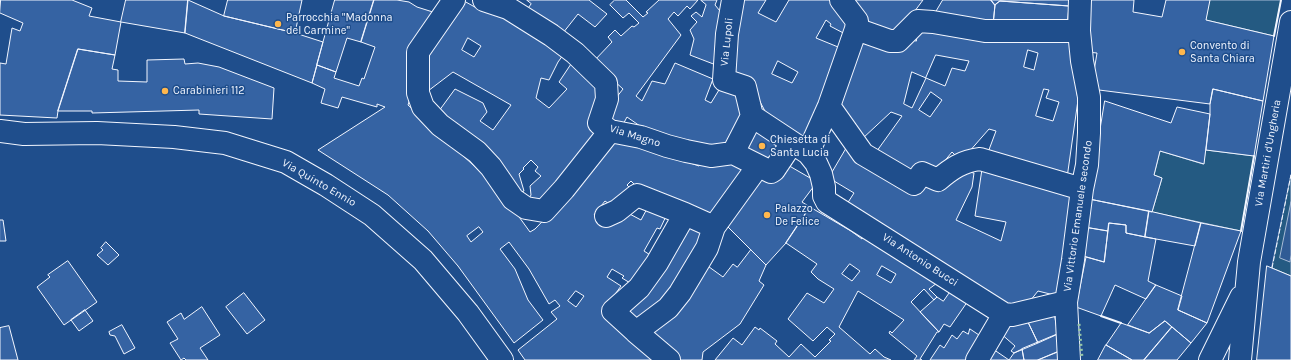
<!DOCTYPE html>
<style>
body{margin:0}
canvas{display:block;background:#1f4e8c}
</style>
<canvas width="1291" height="360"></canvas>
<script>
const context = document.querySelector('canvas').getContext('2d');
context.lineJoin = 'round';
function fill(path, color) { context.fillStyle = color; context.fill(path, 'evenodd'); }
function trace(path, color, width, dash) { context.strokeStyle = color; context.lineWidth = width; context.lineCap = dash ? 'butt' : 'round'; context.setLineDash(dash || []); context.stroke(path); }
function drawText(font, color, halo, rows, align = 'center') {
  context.font = font + ' Karla,sans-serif'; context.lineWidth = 3; context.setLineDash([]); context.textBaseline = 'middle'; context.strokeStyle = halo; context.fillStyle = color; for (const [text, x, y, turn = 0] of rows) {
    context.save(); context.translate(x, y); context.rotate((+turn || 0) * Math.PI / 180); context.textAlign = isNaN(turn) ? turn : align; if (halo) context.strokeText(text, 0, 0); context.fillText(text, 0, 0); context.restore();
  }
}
const green = new Path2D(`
 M1210 0H1281L1274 36 1206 20Z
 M1206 150 1254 156 1241 231 1152 212 1162 178 1154 175 1160 151 1203 164Z
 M1291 175V276L1272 268Z`);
const parking = new Path2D(`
 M1291 202V255L1290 262 1280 258Z`);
const building = new Path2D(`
 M1 0H72L92 8 89 16 121 22 115 55 78 49 58 111 57 118 0 115V63L6 64 12 28 20 31 23 23 0 13Z
 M126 0H188L185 33 121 22Z
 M188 0 224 16 295 33 323 42 312 83 185 33Z
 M228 0H302L295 33 224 16Z
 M335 0H374L361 42 347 38 336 72 317 65Z
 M374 0H397L409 2 417 7 436 13 408 105 485 176 488 174 530 232 535 229 568 195 615 140 653 150 699 166 703 160 734 162 750 169 714 221 637 187 631 181 627 185 630 188 612 206 605 201 594 215 607 226 624 211 641 220 650 203 668 212 660 229 657 228 644 251 655 258 635 286 622 278 624 276 612 269 607 277 621 286 603 311 658 360H525L518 350 557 319 551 312 560 306 555 300 549 304 529 269 509 242 500 249 515 269 528 300 543 320 514 343 458 266 428 231 388 195 318 150 385 107 377 104V107L342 97 338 108 321 103 325 89 312 83 317 65 336 72 334 78 359 86 362 78 364 79 375 47 361 42ZM479 227 483 232 471 242 467 236ZM576 291 584 296 576 307 568 301Z
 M527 0H589L607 14 595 27 578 14 559 38 524 14 531 4Z
 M615 0H626L643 17 648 13 646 12 659 0H698L690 9 687 6 678 16 674 12 668 19 681 35 636 96 642 101 652 81 665 84 675 63 713 79 705 100 711 103 722 85 739 91 749 110 730 150 650 133 627 117 620 130 606 122 609 107 623 89 593 62 612 42 608 37 615 30 621 36 632 26 634 27 639 23 629 13 623 18 610 5Z
 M701 0H717L715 5 720 11 716 65 690 55 694 39 690 30 697 22 691 16 696 12 702 17 706 5Z
 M744 0H766L758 13 776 22 789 0H834L850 20 849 36 830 26 831 24 826 20 816 38 843 49 826 99 801 141 766 113 757 96 730 76ZM778 61 798 72 792 83 772 74Z
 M849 0H923L894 39 873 28Z
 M943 0H991L995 5 993 25 933 17Z
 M991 0H1069V6L1000 1 995 5Z
 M1087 0H1134L1133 12 1162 17 1166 0H1210L1206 20 1274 36 1263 101 1213 89 1210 104 1091 89 1097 53 1087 52Z
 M464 1 482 11 522 21 566 51 558 62 549 80 541 78 536 98 549 108 567 89 559 82 575 58 602 92 591 130 599 137 535 205 528 200 531 195 530 186 541 176 535 171 538 167 531 160 523 168 524 169 519 174 524 191 516 194 436 115 455 89 483 103 487 112 480 121 493 130 511 105 453 72 428 91 424 56ZM468 38 481 46 474 57 462 50Z
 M1000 1 1069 6 1067 27 993 25 995 5Z
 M918 30 1070 42 1078 100 1067 178 987 155 996 131 989 129 961 161 952 152 934 174 911 178 874 155 902 116 891 112 862 139 836 101 857 38H903L916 41ZM1028 50 1038 53 1034 70 1024 67ZM936 55 969 61 965 71 952 68 945 86 926 78ZM912 72 926 78 912 108 904 104ZM1044 89 1049 90 1046 98 1059 102 1053 121 1036 116ZM931 92 942 100 930 117 919 110Z
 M78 49 115 55 112 69 118 70V81L147 82V60L184 59 185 64 198 63 219 67 274 88 272 119 199 114V110L92 113V111H58Z
 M1213 89 1263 101 1254 156 1206 150 1210 114V104Z
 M1105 101 1171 123 1177 107 1210 114 1204 164 1160 151 1154 175 1162 178 1152 212 1089 199Z
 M754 126 784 146 770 166 741 146Z
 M846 149 915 189 921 180 956 169 974 173 972 187 956 220 1001 241 1006 222 975 216 982 169 1074 191 1062 297 1038 291 1026 306 1011 311 845 207 854 193 829 178Z
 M786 164 817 182 802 202 810 207 786 243 766 265 723 222 760 174Z
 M1089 199 1149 211 1145 237 1126 233V225L1109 223 1108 231 1084 227Z
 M810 207 851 231 862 239 867 232 941 280 929 289 937 297 934 300 924 289 911 302 939 332H937L920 359 922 360H914L917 356 889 333 890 331 892 333 904 320 858 291 839 327 870 354 875 349 884 357 891 360H715L733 338 742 345 755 327 759 330 760 328 777 341 775 344 789 357 801 344 815 357 831 341 829 340 835 334 827 327 813 341 788 319 807 293 824 303 834 289 818 279 811 272 817 264 786 243ZM850 264 860 271 852 281 842 274ZM882 266 896 274 891 283 877 275Z
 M1149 211 1201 223 1195 246 1145 237Z
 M0 220H3L6 241H0Z
 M689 223 708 235 672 285 679 291 635 325 619 311Z
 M1109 223 1126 225V233L1156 239 1148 281 1156 285 1146 299 1115 285 1101 316 1076 307 1086 257 1104 262Z
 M1201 223 1241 231 1207 323 1178 310Z
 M1084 227 1108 231 1104 262 1080 255Z
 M106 242 119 255 108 265 97 255 103 250 101 248Z
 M751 250 766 265 759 281 764 285 740 324 703 352 702 360H676L644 335 705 264 723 277 733 264 737 267Z
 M68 261 97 302 64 325 37 287 50 277 48 275Z
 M1267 266 1291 276V360H1257Z
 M1156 285 1182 296 1178 310 1207 323 1191 343 1165 321 1149 333 1128 325Z
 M953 288 970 298 950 327 944 324 939 332 920 312 937 297 943 301Z
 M244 293 265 320 247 334 226 307Z
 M202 307 220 335 200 348 208 360H186L184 358 181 360 170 343 178 339 167 322 181 313 184 319Z
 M85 310 93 321 79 331 71 320Z
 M1054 313 1058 334 1038 343 1026 318Z
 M1026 318 1038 343 1014 353 1011 351 1015 346 999 332Z
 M1165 321 1172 327 1144 360H1132L1106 345 1121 323 1149 333Z
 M122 325 135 348 124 354 115 336 110 335 109 332Z
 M9 326 18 360H0V328Z
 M1172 327 1191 343 1177 360H1144Z
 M970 329 985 339 971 360H930L940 345 944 348 952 335 957 339 963 331 968 334Z
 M1058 334 1060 351 1038 360H1024L1022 349Z
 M1106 345 1132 360H1098Z
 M990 347 1009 360 1014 353 1022 349 1024 360H982Z
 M1060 351 1061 360H1038Z`);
const minor = new Path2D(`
 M454 0 418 52V93L423 107 440 125 477 152 491 167 513 199 526 208 544 211 564 189 610 131
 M484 0 508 8 551 35 575 53 606 83 607 99 599 123 610 131 641 137 667 146 686 151 711 156 733 153 771 172 774 170 792 143
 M856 29 890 41H898L918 21 933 22 985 31H1079
 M829 106 863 154 914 184 922 173 938 180C951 169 962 161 980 159L1082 189
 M752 116 808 153 816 163 821 174 824 187V196L827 202 1004 314 1012 315 1066 302
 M0 131 24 134 97 133 174 137 225 143 286 162 326 185 372 215 423 260 468 313 502 360
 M733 153 752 116 745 87 724 80 727 34 733 0
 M808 153 829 106 856 29 857 21 841 0
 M606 216 617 211 637 195 685 214
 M636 332 613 311 639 288 657 263 685 214 714 227
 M669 360 636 332 668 308 680 293 707 248 714 227 758 166
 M977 360 1004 314
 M1069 360 1066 302 1073 260 1082 189 1087 165 1089 133V97L1082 61 1079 31 1080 0
 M1210 360 1241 297
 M1240 360 1249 262 1291 22`);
const hedge = new Path2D(`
 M1079 324 1082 358`);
const fence = new Path2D(`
 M1272 268 1291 175`);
const wall = new Path2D(`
 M1274 36 1281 0
 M1241 231 1254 156
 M1101 316 1121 323`);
const markers = [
 [278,24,4,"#ffb74d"],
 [1182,52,4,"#ffb74d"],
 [165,91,4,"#ffb74d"],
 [762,146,4,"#ffb74d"],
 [767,215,4,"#ffb74d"]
];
const poiNames = [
 ["Parrocchia \"Madonna",286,18],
 ["del Carmine\"",286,31],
 ["Convento di",1190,46],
 ["Santa Chiara",1190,59],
 ["Carabinieri 112",173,91],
 ["Chiesetta di",770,140],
 ["Santa Lucia",770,153],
 ["Palazzo",775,209],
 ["De Felice",775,222]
];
const streetNames = [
 ["Via Lupoli",727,42,-84],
 ["Via Magno",635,136,17],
 ["Via Martiri d'Ungheria",1268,153,-80],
 ["Via Quinto Ennio",319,183,30],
 ["Via Vittorio Emanuele secondo",1078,216,-82],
 ["Via Antonio Bucci",920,260,33]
];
fill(green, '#245a82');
trace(green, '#a8bbd7', 1);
fill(parking, '#305b95');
trace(parking, '#a8bbd7', 1);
fill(building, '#3563a3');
trace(building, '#f2f6ff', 1);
trace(minor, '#f2f6ff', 24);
trace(minor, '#1f4e8c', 22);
trace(hedge, '#97c8a6', 3, [2, 3]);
trace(fence, '#f2f6ff', 1, [5, 2]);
trace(wall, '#f2f6ff', 2);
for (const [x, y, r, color] of markers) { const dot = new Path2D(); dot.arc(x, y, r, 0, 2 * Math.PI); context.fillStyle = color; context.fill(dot); trace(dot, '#1f4e8c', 1.5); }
drawText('11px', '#f2f6ff', '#1f4e8c', poiNames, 'left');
drawText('11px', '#f2f6ff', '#1f4e8c', streetNames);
</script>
